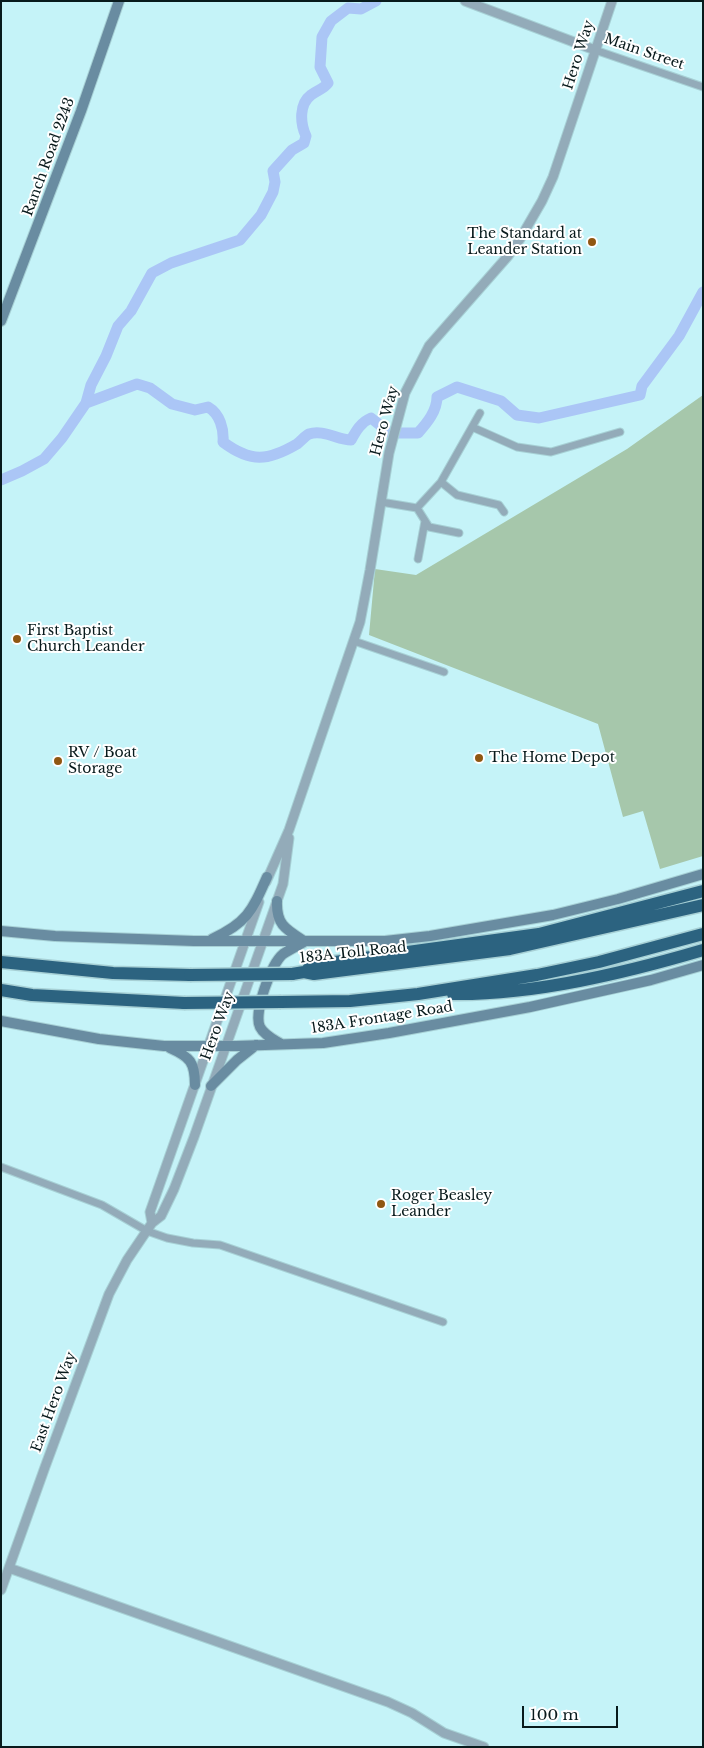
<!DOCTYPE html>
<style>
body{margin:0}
#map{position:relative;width:704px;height:1748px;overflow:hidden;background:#c5f3f8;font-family:"Libre Baskerville",serif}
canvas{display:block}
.frame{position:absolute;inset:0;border:2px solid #081a1c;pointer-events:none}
.scale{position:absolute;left:522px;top:1706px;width:96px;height:22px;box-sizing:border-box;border:2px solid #081a1c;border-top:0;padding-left:6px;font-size:15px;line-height:18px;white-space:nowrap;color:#081a1c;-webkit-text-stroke:4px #fff;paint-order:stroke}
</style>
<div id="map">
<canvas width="704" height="1748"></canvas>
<div class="frame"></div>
<div class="scale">100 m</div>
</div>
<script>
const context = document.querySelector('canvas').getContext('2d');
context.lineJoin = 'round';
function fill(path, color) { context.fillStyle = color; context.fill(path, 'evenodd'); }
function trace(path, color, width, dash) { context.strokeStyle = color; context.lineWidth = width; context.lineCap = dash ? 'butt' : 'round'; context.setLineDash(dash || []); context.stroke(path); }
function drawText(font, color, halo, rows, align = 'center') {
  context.font = font + ' "Libre Baskerville",serif'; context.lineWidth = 4; context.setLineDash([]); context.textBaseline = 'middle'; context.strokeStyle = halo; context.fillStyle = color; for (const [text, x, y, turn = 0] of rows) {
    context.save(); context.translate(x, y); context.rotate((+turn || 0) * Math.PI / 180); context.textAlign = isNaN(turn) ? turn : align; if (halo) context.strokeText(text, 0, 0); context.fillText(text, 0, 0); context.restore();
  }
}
const green = new Path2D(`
 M703 395V856L660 869 643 811 623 817 598 724 369 635 375 569 416 575 627 449Z`);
const river = new Path2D(`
 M86 403 137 384 150 388 172 404 195 410 208 407C220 414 224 429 223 442 251 463 268 461 297 444 301 441 305 436 309 434 323 429 338 440 351 440 356 431 361 422 371 418L390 433H418C427 423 437 411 437 397L457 387 501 401 517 415 539 418 640 395 642 386 679 336 703 292
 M1 480 22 471 44 459 62 438 86 403 91 385 106 356 118 326 131 311 152 273 171 263 240 240 261 215 273 192 275 182 273 171 292 150 304 143 306 136C300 123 299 104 311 95 317 90 324 89 328 83L320 67 322 37 331 21 348 8 361 9 376 1`);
const minor = new Path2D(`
 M595 50 703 87
 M472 427 517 447 551 452 620 432
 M441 482 457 495 499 505 504 512
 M381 502 417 508 441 482 480 413
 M417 508 429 527 459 533
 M418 559 425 521
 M354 641 444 672
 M1 1167 102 1205 147 1231 167 1238 193 1243 220 1245 443 1322`);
const tertiary = new Path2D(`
 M465 1 595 50
 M266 882 289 830 360 622 370 570 389 453 405 393 429 346 508 256 520 239 542 201 553 177 612 1
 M152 1223 150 1212 259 902
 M9 1568 388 1702 412 1713 444 1733 484 1747
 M1 1590 45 1467 109 1294 127 1260 152 1223 161 1216 174 1189 194 1137 283 884 289 838`);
const secondary = new Path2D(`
 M1 321 81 111 119 1
 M277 901C276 924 285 929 304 941
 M1 931 55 936 194 941H385L430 936 553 915 618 899 703 874
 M212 939C247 923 252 911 267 877
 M1 1021 99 1039 164 1046H236L323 1043 389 1033 530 1007 651 980 703 965
 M281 1044C273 1039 264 1035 260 1027 253 1013 271 964 283 954 289 950 297 946 304 942
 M170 1048C190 1057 195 1062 195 1085
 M211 1086 237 1060 256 1045`);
const motorway = new Path2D(`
 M1 962 113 973 190 975
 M308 969 313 965 539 934 703 891
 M292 974 304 972 314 974 510 949 703 905
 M1 990 32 995 184 1003
 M453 994C534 995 625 973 703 950
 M281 1002 350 1001 418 994 537 975 599 962 703 934`);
const motorwayBridge = new Path2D(`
 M190 975 292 974
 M184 1003 281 1002`);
const markers = [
 [592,242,5,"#905712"],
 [17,639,5,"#905712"],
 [479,758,5,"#905712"],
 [58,761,5,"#905712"],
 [381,1204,5,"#905712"]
];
const streetNames = [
 ["Main Street",644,52,19],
 ["Hero Way",579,55,-72],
 ["Ranch Road 2243",49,157,-70],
 ["Hero Way",385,421,-75],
 ["183A Toll Road",353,953,-6],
 ["183A Frontage Road",382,1018,-9],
 ["Hero Way",218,1026,-70],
 ["East Hero Way",54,1402,-70]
];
const poiNames = [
 ["The Standard at",582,234,"right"],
 ["Leander Station",582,250,"right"],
 ["First Baptist",27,631],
 ["Church Leander",27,647],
 ["RV / Boat",68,753],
 ["Storage",68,769],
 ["The Home Depot",489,758],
 ["Roger Beasley",391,1196],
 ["Leander",391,1212]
];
fill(green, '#a6c7ab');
trace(river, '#abc6f6', 11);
trace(minor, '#a7d0d5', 9);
trace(tertiary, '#a7d0d5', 11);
trace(secondary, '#a7d0d5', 12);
trace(motorway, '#a7d0d5', 15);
trace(minor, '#93abb9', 7);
trace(tertiary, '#93abb9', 9);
trace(secondary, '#698ca1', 10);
trace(motorway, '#2c6380', 12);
trace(motorwayBridge, '#a7d0d5', 15, []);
trace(motorwayBridge, '#2c6380', 12);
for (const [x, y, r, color] of markers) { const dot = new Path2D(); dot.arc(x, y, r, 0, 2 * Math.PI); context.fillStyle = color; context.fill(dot); trace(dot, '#fff', 2); }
drawText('14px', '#081a1c', '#fff', streetNames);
drawText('14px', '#081a1c', '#fff', poiNames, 'left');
</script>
